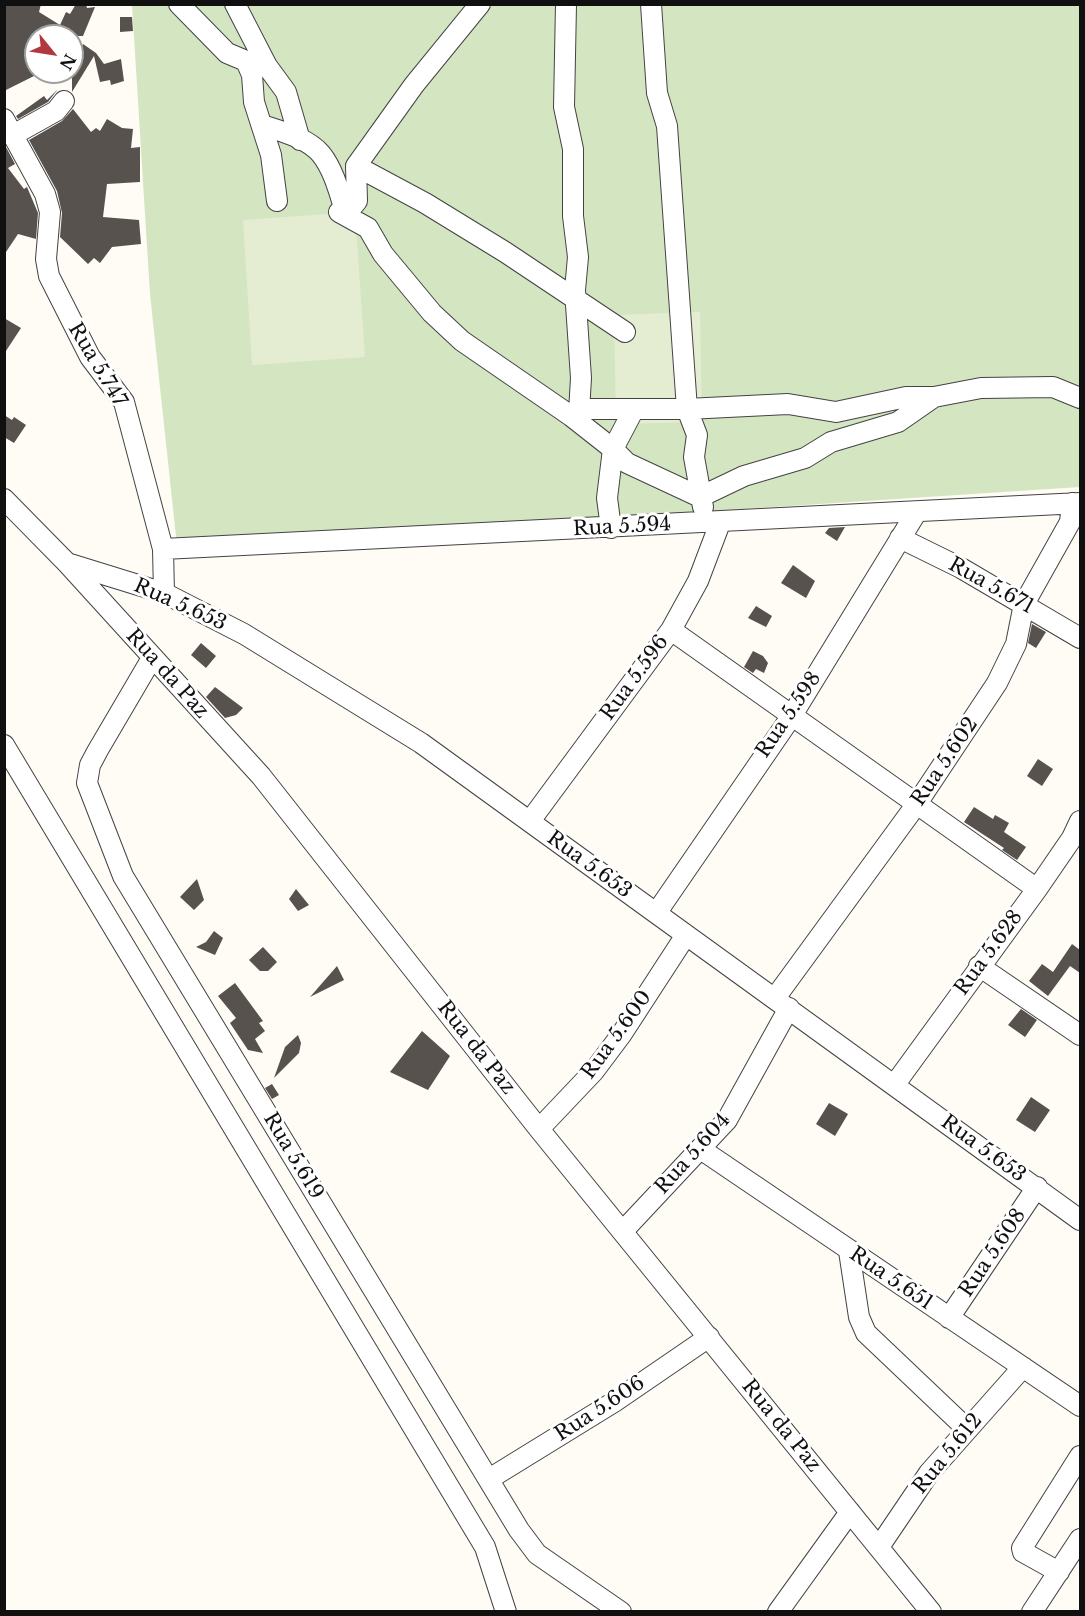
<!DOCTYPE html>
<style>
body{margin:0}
#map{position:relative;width:1085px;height:1616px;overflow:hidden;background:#fefcf5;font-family:"Libre Baskerville",serif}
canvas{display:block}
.frame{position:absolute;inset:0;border:6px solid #101010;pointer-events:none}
.north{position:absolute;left:24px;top:24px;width:60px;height:60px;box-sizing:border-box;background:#fff;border:2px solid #9f9f9f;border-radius:50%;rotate:120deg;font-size:16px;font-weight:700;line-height:24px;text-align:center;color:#101010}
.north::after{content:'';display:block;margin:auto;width:21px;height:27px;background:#b0393f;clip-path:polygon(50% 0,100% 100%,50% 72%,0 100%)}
</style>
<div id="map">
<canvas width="1085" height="1616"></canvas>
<div class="frame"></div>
<div class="north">N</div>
</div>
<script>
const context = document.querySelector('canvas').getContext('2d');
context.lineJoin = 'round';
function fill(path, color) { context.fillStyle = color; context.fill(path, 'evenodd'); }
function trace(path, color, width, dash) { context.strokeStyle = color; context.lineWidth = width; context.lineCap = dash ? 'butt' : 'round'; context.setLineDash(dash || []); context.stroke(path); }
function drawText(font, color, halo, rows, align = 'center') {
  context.font = font + ' "Libre Baskerville",serif'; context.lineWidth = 6; context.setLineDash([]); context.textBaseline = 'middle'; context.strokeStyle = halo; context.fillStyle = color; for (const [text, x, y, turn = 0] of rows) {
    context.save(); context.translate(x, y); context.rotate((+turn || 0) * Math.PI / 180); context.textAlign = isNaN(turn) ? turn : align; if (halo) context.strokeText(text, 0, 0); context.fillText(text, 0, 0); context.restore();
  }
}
const green = new Path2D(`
 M132 5H1080V487L177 546 150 294Z`);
const pitch = new Path2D(`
 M355 212 365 357 252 365 243 220Z
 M700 312 702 422 616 424 614 315Z`);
const building = new Path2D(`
 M4 4H41L39 12 60 25 66 12 70 14 76 4H86L87 8 95 7 83 36H36V75L4 91Z
 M120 17H132L133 31 120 32Z
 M83 44 96 53 104 64 121 59 124 81 111 85 110 80 100 82 94 56 72 92V62Z
 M58 89 48 102 18 119 16 116 44 96 47 100Z
 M73 109 91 132 96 128 100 131 107 119 122 128 133 129 131 148 140 147V182L107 184 103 217 139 220 141 244 112 247 100 263 94 258 88 264 60 237 62 213 57 191 29 140 62 121Z
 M6 147 15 164 8 168 24 189 27 187 38 213 36 239 18 234 4 255Z
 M4 318 21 328 4 354Z
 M4 415 12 420 14 417 26 425 14 443 4 437Z
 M845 527 837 541 825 533 829 528Z
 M793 565 815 581 806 598 781 583Z
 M756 606 772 616 766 627 748 618Z
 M1032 624 1046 632 1036 648 1028 643Z
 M201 643 216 656 206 668 191 655Z
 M753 651 763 656 768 663 764 673 756 669 753 673 744 667Z
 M215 687 243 708 236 715 225 718 206 697Z
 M1038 759 1053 769 1042 786 1027 776Z
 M974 807 993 819 995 815 1009 823 1004 832 1026 847 1017 860 1002 850 1004 848 964 822Z
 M197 879 204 900 194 910 180 897Z
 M296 889 309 905 298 911 289 899Z
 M214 931 223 938 215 955 196 947 206 942Z
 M1072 944 1080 950V973L1070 966 1048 996 1029 981 1042 964 1053 972Z
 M263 947 277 962 268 971H260L249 960Z
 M337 966 344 980 310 997Z
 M235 983 263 1021 259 1023 265 1031 255 1039 263 1053 248 1050 230 1023 236 1018 218 996Z
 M1021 1009 1037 1020 1025 1037 1008 1025Z
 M422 1031 450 1056 428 1090 390 1072Z
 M298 1035 301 1043 299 1053 274 1078 285 1047Z
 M272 1084 279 1095 272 1099 265 1088Z
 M1031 1097 1050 1110 1035 1132 1016 1120Z
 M829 1103 848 1114 835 1136 816 1124Z`);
const minor = new Path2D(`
 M179 4 227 53 246 61 252 75 254 102 271 155 277 201
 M235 4 267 66 286 92 300 140
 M566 4 564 107 573 149V216L578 257 575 290 581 378 579 412
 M651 4 657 93 667 126 687 409 697 435 694 457 703 507
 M4 119 45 194 50 212 46 259 49 276 90 357 124 402 163 549 164 593
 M262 125C280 131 308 138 321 154 334 170 340 195 346 214
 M13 135 56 111 64 101
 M356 166 414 85 480 4
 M339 212 368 228 383 254 432 313 462 341 571 416 613 449 627 463 700 497 744 476 805 458 831 442 898 422 934 397
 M346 214 357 201 356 166 425 203 505 252 625 332
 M571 416 586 409H687L788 404 836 412 906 397H934L981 388 1053 387 1080 398
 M4 499 67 563 261 776 539 1129 931 1612
 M611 528 607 498 613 449 634 409
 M900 538 961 568 1080 638
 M163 549 1080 503
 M67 563 164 593 244 634 421 743 1080 1220
 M671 630 1037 889
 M152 658 98 750 90 765 87 783 123 876 519 1530 537 1554 621 1612
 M4 745 485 1547 506 1612
 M530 821 671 630 698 581 720 523
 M657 912 791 717 916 513
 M979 966 1080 1035
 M775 998 916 805 997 683 1016 644 1024 604 1070 522 1072 503
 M895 1084 1037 889 1072 838 1080 821
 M539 1129 594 1071 621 1035 686 935
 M702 1150 1080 1406
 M623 1231 727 1120 789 1008
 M849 1251 859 1317 866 1333 967 1429
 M949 1318 1037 1187
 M489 1479 614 1402 709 1337
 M879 1547 929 1473 1023 1367
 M1059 1572 1023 1552 1022 1548 1080 1456
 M778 1612 850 1512
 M1032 1612 1080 1539`);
const streetNames = [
 ["Rua 5.747",97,365,59],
 ["Rua 5.594",622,527,-3],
 ["Rua 5.671",991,586,29],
 ["Rua 5.653",180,605,24],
 ["Rua da Paz",167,674,48],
 ["Rua 5.596",635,678,-54],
 ["Rua 5.598",789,715,-56],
 ["Rua 5.602",945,762,-56],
 ["Rua 5.653",589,865,36],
 ["Rua 5.628",989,953,-54],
 ["Rua 5.600",617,1035,-54],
 ["Rua da Paz",476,1048,52],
 ["Rua 5.653",983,1149,36],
 ["Rua 5.604",693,1154,-48],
 ["Rua 5.619",293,1156,59],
 ["Rua 5.608",993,1253,-56],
 ["Rua 5.651",891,1279,34],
 ["Rua 5.606",600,1409,-33],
 ["Rua da Paz",781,1426,51],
 ["Rua 5.612",948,1454,-51]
];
fill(green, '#d4e5c1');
fill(pitch, '#e4edd2');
fill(building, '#58524e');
trace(minor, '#434343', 22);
trace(minor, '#fff', 20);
drawText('20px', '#101010', '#fff', streetNames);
</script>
